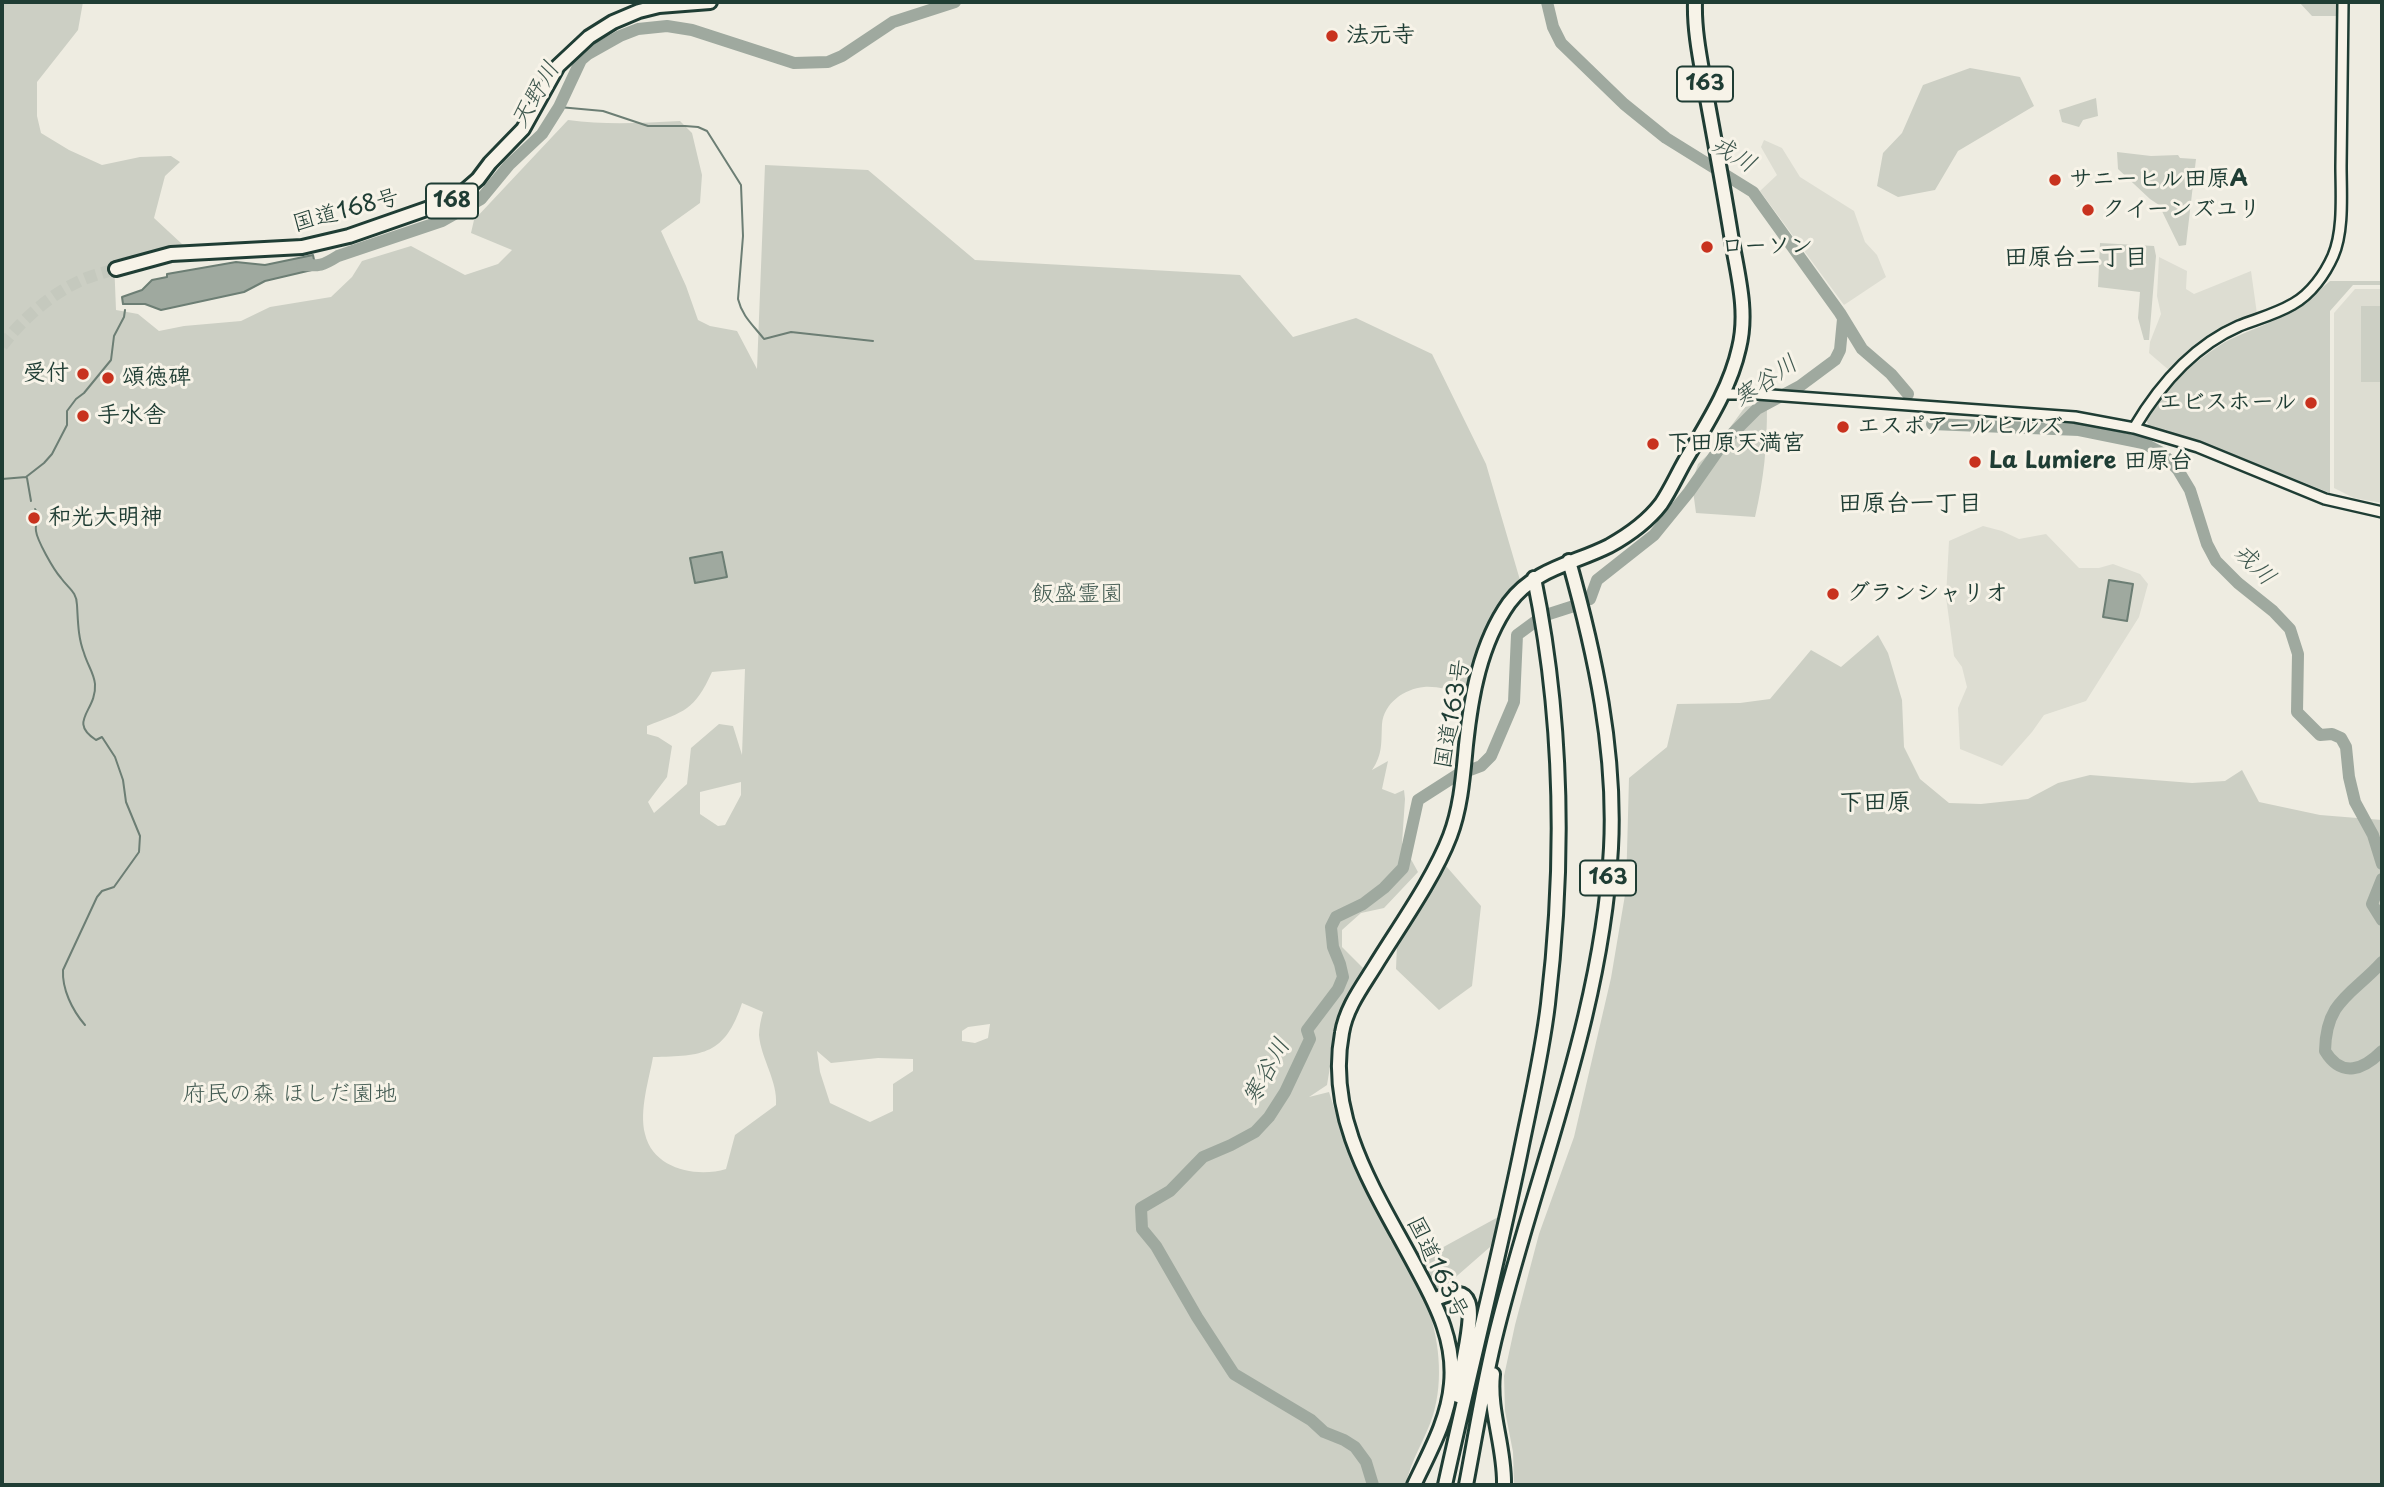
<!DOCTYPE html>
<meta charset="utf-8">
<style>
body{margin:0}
#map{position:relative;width:2384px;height:1487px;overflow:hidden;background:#eeece1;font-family:"Playpen Sans",sans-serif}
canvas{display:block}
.frame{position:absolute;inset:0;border:4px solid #1f3d34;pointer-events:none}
</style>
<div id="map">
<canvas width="2384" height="1487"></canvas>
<div class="frame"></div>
</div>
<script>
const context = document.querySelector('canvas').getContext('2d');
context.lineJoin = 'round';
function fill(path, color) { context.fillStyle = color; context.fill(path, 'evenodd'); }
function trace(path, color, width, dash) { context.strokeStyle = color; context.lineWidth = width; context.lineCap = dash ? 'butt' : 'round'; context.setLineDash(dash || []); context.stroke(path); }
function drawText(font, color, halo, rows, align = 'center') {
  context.font = font + ' "Playpen Sans","Klee One",sans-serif'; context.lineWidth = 6; context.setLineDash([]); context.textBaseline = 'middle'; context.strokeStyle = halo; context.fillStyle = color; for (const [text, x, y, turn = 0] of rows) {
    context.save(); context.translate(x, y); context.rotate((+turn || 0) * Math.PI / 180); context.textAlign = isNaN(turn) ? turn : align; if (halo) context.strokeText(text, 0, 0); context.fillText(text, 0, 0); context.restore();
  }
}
const built = new Path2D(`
 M1764 140 1782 148 1800 177 1854 211 1865 242 1877 255 1886 277 1844 305 1760 191 1777 175 1761 147Z
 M2159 257 2187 271 2186 289 2194 294 2251 271 2257 314 2213 333 2170 371 2149 353 2150 342 2161 314 2157 296Z
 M2355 289H2382V503L2354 498 2334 488V313Z
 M1983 526 2002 531 2019 539 2046 534 2079 568H2099L2113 564 2140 574 2148 584 2139 617 2086 701 2044 715 2032 732 2002 766 1960 749 1958 708 1967 687 1962 667 1954 656 1946 597 1949 541Z`);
const green = new Path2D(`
 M2 2H83L78 30 37 82V116L41 133 69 150 102 165 140 157 171 156 180 162 165 176 154 218 182 244 189 247 160 250 114 260 116 310 138 314 159 331 184 326 241 321 270 307 331 297 352 277 362 261 411 246 465 275 498 264 512 250 471 233 474 220 568 120C605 125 642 123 680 121L692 133 702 175 700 203 661 231 686 286 698 320 710 326 737 331 757 369 765 165 868 170 975 260 1240 275 1293 337 1356 318 1432 354 1486 464 1520 580 1499 603 1467 691 1462 693C1450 690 1436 686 1424 687 1404 689 1384 703 1382 724 1381 742 1383 754 1372 770L1388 761 1382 789 1395 794 1404 790 1405 799 1402 843 1418 872 1384 908 1361 913 1342 930V947L1363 968 1338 1018 1327 1085 1309 1097 1329 1092C1343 1140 1366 1184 1389 1229L1390 1240 1401 1252 1438 1250 1500 1216V1223L1490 1247 1426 1303C1439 1336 1444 1380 1433 1415 1426 1438 1410 1461 1406 1485H2ZM745 669 742 755 733 726 719 724 691 748 687 784 654 813 648 802 667 777 672 746 658 737 647 734V726C685 711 694 711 712 672ZM741 782V795L725 825 718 826 700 814V792ZM742 1003 763 1012C761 1019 759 1028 759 1035 761 1059 778 1081 776 1105L735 1135 726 1169C697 1178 653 1169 645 1134 639 1110 649 1080 653 1057 703 1056 725 1055 742 1003ZM990 1024 988 1038 975 1043 962 1041V1031L968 1027ZM817 1051 831 1063 878 1058 913 1059V1071L893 1084V1111L870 1122 830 1103 820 1072Z
 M2299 2H2338V16H2312Z
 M1970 68 2020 77 2034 106 1958 151 1935 190 1898 197 1877 186 1883 153 1902 133 1923 85Z
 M2096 98 2098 116 2083 120 2079 127 2062 122 2059 110Z
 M2117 152 2151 156 2178 155 2180 158 2196 159 2186 245 2179 246 2159 205 2150 199 2118 169Z
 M2100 243 2154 246 2156 256 2149 340H2144L2138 318 2140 292 2098 287Z
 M2330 281H2380V285H2353L2330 311V493L2194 439 2149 426C2147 423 2146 420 2147 416 2152 396 2210 349 2229 340 2252 329 2275 322 2297 308 2309 301 2319 290 2330 281Z
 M2361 306H2382V382H2361Z
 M1760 404 1767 407C1767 447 1764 478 1755 517L1696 513 1692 483 1698 464 1715 448 1745 407Z
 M1878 635 1888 653 1902 700 1904 747 1920 779 1949 803 1981 804 2028 799 2058 783 2090 775 2192 783 2225 781 2242 770 2259 802 2320 815 2382 820V1485H1514L1513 1452 1505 1411 1504 1376 1515 1325 1539 1234 1574 1137 1611 978 1626 889 1629 778 1667 747 1677 704 1740 703 1770 699 1811 650 1841 667Z
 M1446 866 1481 906 1472 986 1439 1010 1396 969 1397 944Z`);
const water = new Path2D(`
 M313 255 316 269 265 281 244 292 161 310 145 304H123L122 297 142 290 152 280 167 277V274L236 262 265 265Z
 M722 552 727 577 695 583 690 558Z
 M2109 580 2133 584 2127 621 2103 617Z`);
const stream = new Path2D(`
 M559 107 603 111 648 126H685L698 127 707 131 741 185 743 236 738 299C742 316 753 325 764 339L791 332 873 341
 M27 478 31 501
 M2 479 26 477 44 463 52 454 67 425V411L76 399 84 393 111 360 114 336 124 317 125 310
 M35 509 39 515C37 520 35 525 36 531 37 540 53 569 61 578 68 588 77 592 77 605 78 621 78 638 84 653 87 664 94 673 95 684 97 711 67 721 96 740L102 737 115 757 123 780 126 802 140 836 139 852 114 887 102 891 97 897 63 970C62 989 72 1010 85 1025`);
const river = new Path2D(`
 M1547 2 1553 27 1561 43 1624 104 1666 138 1753 192 1840 313 1862 349 1891 374 1908 394
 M302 265C320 266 322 266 338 256L442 221 481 199 509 165 542 134 559 107 581 60 588 54 620 36 638 29 667 26 692 30 794 63 828 62 842 56 893 22 955 2
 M1932 424 2079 430 2143 443 2162 453 2178 470 2190 490 2207 544 2216 561 2238 583 2273 611 2290 629 2298 654 2297 712 2320 735 2332 734 2341 738 2346 747 2349 777 2355 802 2373 835 2382 864
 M1590 599 1597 580 1654 535 1689 492 1724 442 1757 409 1800 386 1835 360 1840 350 1843 319
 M1549 614 1577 605
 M2382 879 2372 904 2382 920
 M2382 962C2352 995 2326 1000 2325 1051 2342 1079 2364 1069 2382 1051
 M1373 1485 1366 1462 1355 1447 1344 1440 1324 1432 1311 1420 1234 1374 1197 1317 1156 1246 1142 1229 1141 1208 1170 1191 1203 1157 1231 1145 1255 1132 1269 1117 1285 1092 1310 1039 1307 1030 1338 989 1343 977 1340 964 1333 947 1331 927 1336 917 1363 904 1384 888 1403 868 1418 800 1457 775 1481 766 1491 756 1514 702 1517 635 1536 621`);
const highwayTunnel = new Path2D(`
 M2 346C22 319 52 293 84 279 94 275 105 272 116 269`);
const minor = new Path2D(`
 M1723 394H1757L2075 417 2134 428 2198 447 2325 499 2382 512
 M2134 428C2159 386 2193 346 2239 326 2257 319 2276 314 2293 304 2311 294 2325 274 2333 256 2344 231 2341 193 2341 166 2342 112 2342 57 2343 2`);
const highway = new Path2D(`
 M116 269 171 254 302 247 349 236 455 199 478 179 490 163 523 129 558 66 589 37 613 22 639 11 659 6 710 2
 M1434 1300C1479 1278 1471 1316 1466 1346 1463 1362 1460 1379 1458 1396
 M1493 1374C1489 1412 1505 1447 1504 1485
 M1414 1485C1429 1453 1448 1420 1451 1384 1455 1343 1438 1308 1419 1273 1380 1198 1325 1122 1342 1033 1346 1008 1362 987 1375 966 1399 927 1434 878 1450 836 1461 807 1463 776 1466 745 1471 697 1480 644 1509 603 1534 569 1573 564 1609 546 1627 536 1648 521 1661 504 1670 491 1677 475 1685 461 1706 425 1730 389 1739 348 1748 312 1738 276 1732 241 1724 191 1715 142 1706 93 1701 63 1694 32 1695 2
 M1445 1485C1469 1375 1497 1266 1520 1155 1530 1105 1542 1055 1548 1004 1565 861 1563 719 1534 578
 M1466 1485C1476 1433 1484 1381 1497 1330 1537 1169 1602 1015 1611 848 1616 751 1595 654 1569 561`);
const markers = [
 [1332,36,7,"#c8321e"],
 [2055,180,7,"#c8321e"],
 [2088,210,7,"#c8321e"],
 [1707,247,7,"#c8321e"],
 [83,374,7,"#c8321e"],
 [108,378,7,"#c8321e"],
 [2311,403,7,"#c8321e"],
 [83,416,7,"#c8321e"],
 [1843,427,7,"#c8321e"],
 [1653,444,7,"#c8321e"],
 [1975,462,7,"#c8321e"],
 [34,518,7,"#c8321e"],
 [1833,594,7,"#c8321e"]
];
const shields = [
 [1705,84,56],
 [452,201,52],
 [1608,878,56]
];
const shieldNames = [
 ["163",1705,84],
 ["168",452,201],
 ["163",1608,878]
];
const poiNames = [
 ["法元寺",1346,36],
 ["サニーヒル田原A",2069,180],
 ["クイーンズユリ",2102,210],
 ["ローソン",1721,247],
 ["受付",69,374,"right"],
 ["頌徳碑",122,378],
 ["エビスホール",2297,403,"right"],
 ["手水舎",97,416],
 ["エスポアールヒルズ",1857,427],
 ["下田原天満宮",1667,444],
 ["La Lumiere 田原台",1989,462],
 ["和光大明神",48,518],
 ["グランシャリオ",1847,594]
];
const streetNames = [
 ["国道168号",346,211,-15],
 ["国道163号",1453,714,-80],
 ["国道163号",1437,1268,64]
];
const parkNames = [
 ["飯盛霊園",1077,595],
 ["府民の森 ほしだ園地",290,1095]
];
const waterNames = [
 ["天野川",536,95,-60],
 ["戎川",1733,155,31],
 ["寒谷川",1766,382,-35],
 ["戎川",2254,565,45],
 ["寒谷川",1267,1072,-61]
];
const neighbourhoodNames = [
 ["田原台二丁目",2076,258],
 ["田原台一丁目",1910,504],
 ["下田原",1875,803]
];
fill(built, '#ddddd2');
fill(green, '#cccfc4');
fill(water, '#9fa99f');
trace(water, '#6c7e74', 2);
trace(stream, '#6c7e74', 2);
trace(river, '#9fa99f', 12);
trace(highwayTunnel, '#c5c9be', 12, [12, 6]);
trace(minor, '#1f3d34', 14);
trace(highway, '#1f3d34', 18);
trace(minor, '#f7f3e8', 9);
trace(highway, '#f7f3e8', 12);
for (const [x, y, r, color] of markers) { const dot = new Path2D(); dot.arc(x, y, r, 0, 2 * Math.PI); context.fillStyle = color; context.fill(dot); trace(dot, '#f7f3e8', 2.5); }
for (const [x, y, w] of shields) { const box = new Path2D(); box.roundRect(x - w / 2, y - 17.5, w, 35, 5); context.fillStyle = '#f7f3e8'; context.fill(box); trace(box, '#1f3d34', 2); }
drawText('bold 21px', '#1f3d34', null, shieldNames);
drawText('bold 23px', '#1f3d34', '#f7f3e8', poiNames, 'left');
drawText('23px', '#1f3d34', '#f7f3e8', streetNames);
drawText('23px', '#425a51', '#f7f3e8', parkNames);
drawText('italic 24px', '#3f584f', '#f7f3e8', waterNames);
drawText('bold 24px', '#1f3d34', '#f7f3e8', neighbourhoodNames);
</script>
